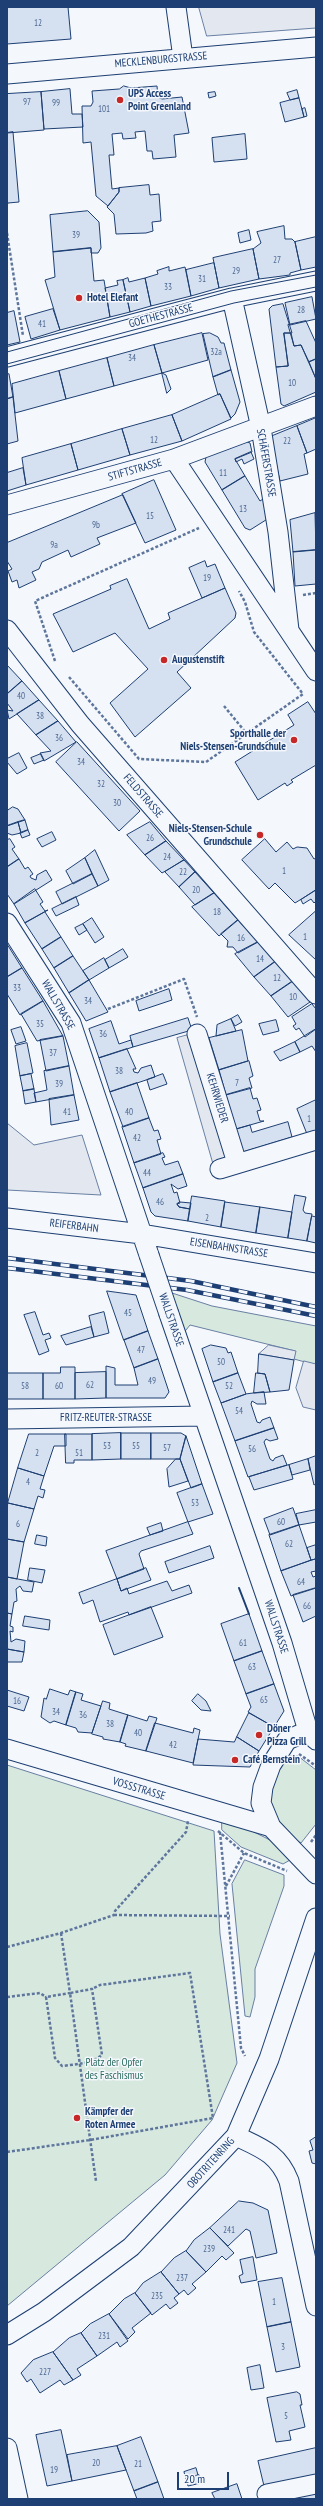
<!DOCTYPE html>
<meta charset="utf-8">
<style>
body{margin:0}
#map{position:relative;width:323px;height:2506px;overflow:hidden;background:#f4f7fb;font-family:"PT Sans Narrow",sans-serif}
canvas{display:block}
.frame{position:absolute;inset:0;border:8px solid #1d3f73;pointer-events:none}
.scale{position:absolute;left:177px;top:2472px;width:52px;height:18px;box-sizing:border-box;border:2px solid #1d3f73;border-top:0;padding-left:5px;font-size:12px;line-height:14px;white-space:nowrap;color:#1d3f73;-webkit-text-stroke:3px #f4f7fb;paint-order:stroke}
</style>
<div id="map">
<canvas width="323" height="2506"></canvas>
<div class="frame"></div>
<div class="scale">20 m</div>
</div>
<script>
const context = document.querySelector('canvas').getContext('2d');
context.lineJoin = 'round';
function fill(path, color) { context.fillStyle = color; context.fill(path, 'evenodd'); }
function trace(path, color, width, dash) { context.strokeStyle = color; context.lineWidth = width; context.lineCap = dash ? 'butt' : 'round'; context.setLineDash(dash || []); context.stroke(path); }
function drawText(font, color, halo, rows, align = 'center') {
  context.font = font + ' "PT Sans Narrow",sans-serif'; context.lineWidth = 3; context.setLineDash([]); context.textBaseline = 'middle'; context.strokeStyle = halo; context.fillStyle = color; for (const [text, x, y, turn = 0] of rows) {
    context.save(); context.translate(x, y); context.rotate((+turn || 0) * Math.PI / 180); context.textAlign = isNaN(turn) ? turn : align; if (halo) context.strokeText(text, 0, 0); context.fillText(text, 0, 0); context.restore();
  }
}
const green = new Path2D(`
 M172 1293 212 1306 316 1326V1365L294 1359 295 1351 190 1325 178 1340 169 1314Z
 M284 1756H298L316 1770V1824L301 1843C293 1838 284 1833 278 1826 259 1807 274 1776 284 1756Z
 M7 1765 214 1831 220 1934 237 2063 212 2120 165 2175 7 2306Z
 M222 1816 274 1842 290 1860 283 1864 241 1847 222 1830Z
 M245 1860 284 1875V1886L255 1969V1997L250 2017 245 2016 232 1884Z`);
const parking = new Path2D(`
 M199 7H316V28L207 36Z
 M192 1034 228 1160 213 1164 177 1038Z
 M7 1123 34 1145 82 1135 101 1195 7 1190Z
 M269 1345 296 1351 294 1360 259 1354Z
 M304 1361 316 1364V1410L303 1407 296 1388Z`);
const building = new Path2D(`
 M7 7H68L71 39 7 44Z
 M124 86 131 88 157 86 158 97 162 99 182 97 189 133 174 135 176 157 153 159 152 151H147L145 131 135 132 136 138 123 139 122 133 112 134 114 155H109L112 189 119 188V192L108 206 96 196 91 142 83 143 82 106H91L93 102 92 91 119 89Z
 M70 89 72 114H82L83 127 44 129 41 92Z
 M297 90 299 98 290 100 287 93Z
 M41 92 44 130 7 133V94Z
 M215 92 216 96 209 98 208 93Z
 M299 98 304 117 285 122 280 103Z
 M305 108 307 116 304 117 302 109Z
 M13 132 19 202 8 203 7 205V133Z
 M245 134 247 159 214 162 212 138Z
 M149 185 150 195 159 194 161 221 152 222 153 231 146 233 116 234 114 214 107 207 119 192V188Z
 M88 211 99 222 101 248 98 253H91V248L53 252 50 215Z
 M284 226 285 239H292L295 242 301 270 290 273V275L259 279 253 249 261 243 257 232Z
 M249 230 251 240 240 243 238 233Z
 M316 237V267L301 270 295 242Z
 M91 248 94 281 104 280 110 317 60 330 45 280 55 277 53 252Z
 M253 249 259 279 219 288 213 258Z
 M214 263 219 288 191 296 186 270Z
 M169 267V271L185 267 191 296 151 306 145 278 158 274 157 271Z
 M128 278 129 282 145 278 151 306 130 312 123 280Z
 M123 280 130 312 110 317 105 288 118 285 117 281Z
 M312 297 316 319 290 325 285 303Z
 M283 304 292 333H284L288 366 276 367 269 309 272 306Z
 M53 309 60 330 31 339 25 317Z
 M14 311 20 342 7 345V313Z
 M306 321 316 343V359L309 362 301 345 294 346 288 325Z
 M202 333 208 360 162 373 154 345Z
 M210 333 218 337 221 343H224L231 370 213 377 203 334Z
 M284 333H291L294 346 301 345 316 379V392L284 406 281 404 276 367 288 366Z
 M154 345 162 373 114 386 107 358Z
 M107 358 114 386 66 399 59 371Z
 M316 359V379L309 362Z
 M231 370 240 402 235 414 231 418 220 394 218 395 213 377Z
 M59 371 66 399 15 413 12 384Z
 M162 373 166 375 171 389 167 393Z
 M9 374 13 397 7 399V375Z
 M220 394 231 419 182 441 172 415Z
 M13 397 18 441 7 444V399Z
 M172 415 182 441 130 455 122 429Z
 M316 418V449L307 453 297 426Z
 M297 426 307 453 304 454 308 474 280 481 270 437Z
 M122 429 130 455 78 470 71 444Z
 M245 441 250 443 252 452 235 459 245 476 222 490 205 462 206 457Z
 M71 444 78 470 26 485 22 458Z
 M251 452 254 459 244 464 242 459 236 462 235 459Z
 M23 468 26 485 7 491V473Z
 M245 476 260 501 263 499 269 518 250 530 245 528 222 490Z
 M154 480 176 530 145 543 122 494Z
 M123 495 136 523 97 538 100 544 71 557 68 550 42 562 39 569 32 572 36 580 19 588 17 580 12 582 8 571 12 569 7 561V543Z
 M315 513 316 550 293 552 290 520Z
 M316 550V584L295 586 293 552Z
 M205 561 207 567 215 564 225 588 202 598 189 568Z
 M127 579 149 629 170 619 168 613 225 588 236 613 235 618 177 672 191 688 135 737 110 703 148 669 115 633 73 652 53 614 111 589 110 586Z
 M7 665 22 681 7 694Z
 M22 681 39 700 9 719 7 710 13 711 7 703V694Z
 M39 700 58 721 36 735 17 714Z
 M308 702 316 714V765L291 780 293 782 287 786 285 783 258 800 235 762 294 725 288 715Z
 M58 721 76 742 44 761 40 753 51 751 36 735Z
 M77 742 140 811 119 831 56 762Z
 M19 753 27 768 17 774 7 762V759Z
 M41 754 44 760 34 764 31 758Z
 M13 807 18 809 25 820 7 826V811Z
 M25 820 28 830 21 833 18 822Z
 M18 822 21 833 12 835 7 833V826Z
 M150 822 166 841 145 855 127 835Z
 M28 830 30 835 22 838 20 833Z
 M52 832 56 840 42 847 37 839Z
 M10 839 15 847 12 849 19 859 7 867V840Z
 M265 839 276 852 287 842 293 849 297 847 307 848 314 859 316 858V890L295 903 275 883 269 889 242 860Z
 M166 841 184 860 162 873 145 855Z
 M95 850 109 880 98 886 85 858Z
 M85 858 92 874 73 884 66 871Z
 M19 859 25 869 28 867 33 874 30 876 31 878 36 880 37 875 46 870 52 880 14 904 7 894V867Z
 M184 860 195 872 179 887 165 872Z
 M195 872 214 893 195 905 179 887Z
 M92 874 98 886 62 904 56 892Z
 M35 889 43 902 40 904 45 911 48 910 25 923 14 904Z
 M316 890V901L314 903 311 899 303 904 301 900Z
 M214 893 238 920 219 936 192 907Z
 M76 897 79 905 56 916 52 909Z
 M316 911V960L289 935Z
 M45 912 61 937 42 949 25 923Z
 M92 918 104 937 95 943 83 924Z
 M238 920 258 942 238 953 233 947H227L228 941 221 934Z
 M83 924 87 930 79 935 75 928Z
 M61 937 73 956 54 968 42 949Z
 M258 942 276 961 254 977 235 954Z
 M7 944 22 968 7 977Z
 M123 949 128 957 109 968 105 960Z
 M73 956 89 980 69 993 54 968Z
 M104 958 109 968 89 980 83 971Z
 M276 961 293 981 271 996 254 977Z
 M22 968 43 1001 20 1015 7 994V977Z
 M89 980 108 1012 86 1021 69 993Z
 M293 981 310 1002 288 1017 271 996Z
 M169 989 172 1000 139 1011 136 1001Z
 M43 1001 63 1036 37 1041 21 1014Z
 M312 1004 316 1009V1029L305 1037 299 1028 296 1030 293 1026 296 1024 292 1017Z
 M238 1015 242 1022 235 1026 231 1019Z
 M188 1018 192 1030 133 1047 130 1036Z
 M231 1019 236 1031 216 1036 217 1025Z
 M276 1020 279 1031 263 1035 259 1024Z
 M111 1021 119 1044 131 1040 133 1047 99 1058 89 1029Z
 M21 1027 26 1041 16 1044 11 1030Z
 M316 1029V1052L312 1046 300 1052 295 1042Z
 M242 1030 248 1061 219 1070 209 1038Z
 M63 1036 69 1066 46 1071 40 1040Z
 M295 1042 300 1052 280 1061 274 1052Z
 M27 1043 33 1073 20 1076 15 1046Z
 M127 1049 136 1069H133L134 1072 138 1073 141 1068 151 1065 155 1077 110 1092 99 1058Z
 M249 1061 253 1076 249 1078 252 1088 226 1095 219 1070Z
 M69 1066 74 1095 36 1102 34 1093 47 1090 44 1071Z
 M31 1074 34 1089 23 1091 20 1076Z
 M163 1074 167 1084 150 1090 147 1080Z
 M137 1083 149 1118 123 1127 110 1092Z
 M250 1088 253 1099 257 1098 261 1110 257 1111 260 1121H264L236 1129 226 1095Z
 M34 1089 36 1102 25 1104 23 1091Z
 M74 1095 79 1120 51 1125 49 1099Z
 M316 1100V1130L307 1134 297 1109Z
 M149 1118 154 1131 158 1130 161 1139 157 1140 161 1154 134 1163 122 1127Z
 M288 1122 292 1137 243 1152 236 1129 250 1125 252 1132Z
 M163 1153 165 1157 162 1158 165 1165 178 1161 183 1174 143 1188 134 1163Z
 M183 1174 187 1186 178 1189 171 1184 174 1193 177 1192 180 1203 177 1204 179 1207 190 1209 188 1221 155 1216 151 1212 143 1188Z
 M295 1195 306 1197 303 1210 305 1213 312 1214 307 1241 288 1238Z
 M192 1196 225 1201 221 1227 188 1221Z
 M180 1202 191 1203 190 1209 179 1207 177 1204Z
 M225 1202 260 1207 256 1233 221 1227Z
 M260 1207 292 1212 288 1238 256 1233Z
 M312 1216 316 1217V1243L307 1241Z
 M107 1291 136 1295 148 1331 124 1340Z
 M35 1312 43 1335 49 1333 51 1338 45 1340 49 1351 39 1355 24 1315Z
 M104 1312 109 1333 94 1337 89 1316Z
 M91 1327 94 1337 66 1345 61 1336Z
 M148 1331 158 1359 134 1368 124 1340Z
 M211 1345 226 1348 228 1353 231 1352 238 1373 213 1382 202 1349Z
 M259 1354 294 1360 289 1390 270 1392 265 1374 258 1373Z
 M158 1359 169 1392 165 1398H106V1366L115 1368V1385H138L134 1368Z
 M61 1367H75V1399H43V1373H60Z
 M106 1372V1398L75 1399V1373Z
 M7 1373H43V1399H7Z
 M238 1373 246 1394 221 1403 213 1382Z
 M256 1373 265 1374 270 1392 254 1393Z
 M264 1392 266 1404H257L252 1401 251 1404 257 1422 260 1423 262 1420 270 1417 274 1428 235 1441 221 1403 246 1394Z
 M274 1428 278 1439 270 1441 266 1439 264 1442 270 1459 273 1461 275 1458 283 1455 287 1465 248 1477 235 1441Z
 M121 1433V1459L92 1460V1434Z
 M121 1433H151V1459H121Z
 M151 1433H181L186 1436 180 1459H151Z
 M29 1434H66V1446H54L44 1476 18 1468Z
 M65 1434H92V1460H74V1463H66Z
 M186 1436 202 1484 191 1488 180 1459Z
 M316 1456V1484L314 1485 308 1459Z
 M176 1459H180L188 1481 169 1487 167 1469Z
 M308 1459 310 1470 292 1475 289 1465Z
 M289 1465 293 1479 254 1490 249 1477Z
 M18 1468 44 1476 40 1489 45 1490 43 1498 38 1496 34 1509 8 1503Z
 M202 1484 213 1514 188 1522 177 1493Z
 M8 1503 34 1509 24 1542 7 1539Z
 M293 1508 299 1525 270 1535 264 1519Z
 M316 1510V1522L299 1525 296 1514Z
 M188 1522 193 1534 141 1551 139 1554 144 1569 117 1579 106 1551Z
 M161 1523 163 1531 150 1535 147 1528Z
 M299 1525 311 1560 281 1571 269 1535Z
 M37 1535 47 1537 46 1546 35 1544Z
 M7 1539 24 1542 17 1579 7 1577Z
 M316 1545V1559L311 1560 307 1548Z
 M210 1546 214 1558 169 1573 165 1562Z
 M316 1559V1571L311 1572 313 1577 316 1576V1588L291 1596 281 1571Z
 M30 1568 45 1570 42 1583 28 1580Z
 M146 1568 151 1580 121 1591 117 1579Z
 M7 1577 34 1582 32 1592 23 1591 20 1586 16 1589 17 1601 14 1602 12 1614 7 1613Z
 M117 1579 121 1591 127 1588 129 1594 167 1581 172 1591 189 1585 192 1593 129 1615 128 1612 100 1622 93 1600 83 1604 79 1593Z
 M316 1588V1616L303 1622 293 1595Z
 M151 1607 163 1637 114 1655 103 1625Z
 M7 1613 12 1614 10 1626 13 1627V1632L10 1631 11 1642 16 1639 25 1641 24 1652 7 1649Z
 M249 1614 262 1651 234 1661 221 1624Z
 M25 1616 50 1620 49 1630 23 1626Z
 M7 1649 24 1652 22 1662H7Z
 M262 1651 274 1684 246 1694 234 1661Z
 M274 1684 284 1711 274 1727 248 1712 251 1707 246 1694Z
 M50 1689 68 1695 70 1690 76 1692 66 1725 54 1721 50 1723 41 1717 44 1698 46 1699Z
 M7 1690 29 1697 24 1711 7 1706Z
 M76 1692 83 1694 81 1700 101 1706 92 1733 78 1732 76 1728 66 1725Z
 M198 1694 206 1701 211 1711 201 1710 192 1701Z
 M103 1701 110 1703 109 1709 128 1715 120 1742 103 1739V1737L92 1734Z
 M249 1713 274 1727 259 1751 237 1737Z
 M128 1715 147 1721 149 1716 157 1718 146 1751 125 1746 126 1744 120 1742Z
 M155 1723 193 1733 194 1728 200 1730 193 1763 146 1751Z
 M237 1737 259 1751 250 1767 193 1765 198 1739 234 1742Z
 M316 2137V2164L312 2163 309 2151 313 2150 310 2141Z
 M239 2201 253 2203 268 2210 277 2253 256 2258 250 2231 246 2229 228 2246 210 2228Z
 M210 2228 234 2253 226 2260 222 2256 206 2272 186 2251 194 2240Z
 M186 2251 206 2272 192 2284 196 2288 188 2295 184 2290 179 2294 161 2272 174 2258Z
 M253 2257 257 2280 241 2283 239 2276 243 2274 240 2260Z
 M161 2272 179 2294 174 2298 178 2303 170 2309 166 2304 152 2315 135 2293 143 2283Z
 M282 2278 291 2322 267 2327 258 2282Z
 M135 2293 151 2313 132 2328 135 2332 128 2339 109 2314 124 2299Z
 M109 2314 128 2341 120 2347 117 2342 97 2356 81 2333 90 2324Z
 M291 2322 300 2367 276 2372 267 2327Z
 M81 2333 97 2356 77 2369 81 2375 73 2380 53 2352 69 2338Z
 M53 2352 73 2380 64 2385 60 2380 40 2393 31 2379 27 2382 21 2373 33 2360Z
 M260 2365 264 2388 251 2390 247 2368Z
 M297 2392 300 2394 302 2405H300L305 2427 289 2431 291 2440 276 2442 267 2398Z
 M61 2430 72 2481 47 2486 36 2435Z
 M141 2437 158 2482 134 2491 117 2446Z
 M117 2446 126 2470 72 2481 67 2455Z
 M316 2448V2475L264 2486 258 2461Z
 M196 2468 198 2475 186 2479 184 2472Z
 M199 2475 201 2483 188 2486 186 2479Z
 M158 2482 164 2499H137L134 2491Z
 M237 2484 242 2499H215L212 2493Z
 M316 2493V2499H290Z`);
const path = new Path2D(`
 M7 233 23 336
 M303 595 316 593
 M55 661 35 601 199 528
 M69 677 139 759 206 762 303 694 254 632 245 602 239 591
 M224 706 247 734
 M108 1009 184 979 197 1017
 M299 1754 316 1766
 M218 1831 244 1853 287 1871
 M220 1832 241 2048 245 2056
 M311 1842 316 1835
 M226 1886 244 1853
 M114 1915 230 1916
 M61 1933 70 1993 46 1997 55 2058 62 2066C77 2064 91 2064 102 2055L92 1989 70 1993C79 2056 87 2119 96 2181
 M7 1947 61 1933 114 1915 115 1911 186 1832 188 1821
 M7 1997 40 1993 46 1997
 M7 2152 90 2140 213 2118 190 1973 100 1985 92 1989`);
const minor = new Path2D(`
 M176 7 183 58
 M7 74 316 47
 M232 298 261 428 278 532 289 630
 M7 357 232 298 316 281
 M174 459 316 671
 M7 505 174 459 316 406
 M7 630 80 724 316 994
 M7 923 71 1023 149 1255
 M197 1034 237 1163
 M220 1169 316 1140
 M7 1218 142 1234 316 1263
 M169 1314 282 1643 308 1731 316 1740
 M7 1419 204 1416
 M308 1731 287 1740 271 1765 263 1787 261 1803 271 1827 316 1874
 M7 1749 271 1827
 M236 2136C261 2148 278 2153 289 2181L316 2306
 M7 2335 44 2312 131 2247 236 2136 269 2059 316 1918
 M7 2448 18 2499
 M267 2494 316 2484`);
const tram = new Path2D(`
 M7 352 231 291 316 275
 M7 364 234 303 316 287`);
const rail = new Path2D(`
 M7 1258 191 1281 316 1307
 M7 1268 187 1290 316 1316`);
const minorBridge = new Path2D(`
 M149 1255 169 1314`);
const wall = new Path2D(`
 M239 1588 249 1614`);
const markers = [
 [120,100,4,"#c62828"],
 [79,298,4,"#c62828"],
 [164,660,4,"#c62828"],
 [294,740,4,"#c62828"],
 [260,835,4,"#c62828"],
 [259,1735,4,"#c62828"],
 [235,1760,4,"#c62828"],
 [77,2118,4,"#c62828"]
];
const numberNames = [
 ["12",38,23],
 ["97",27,102],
 ["99",56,103],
 ["101",104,109],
 ["39",76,235],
 ["27",277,260],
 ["29",236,271],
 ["31",202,279],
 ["33",168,287],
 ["28",301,310],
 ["41",42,324],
 ["32a",216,352],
 ["34",132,358],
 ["10",292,383],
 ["12",154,440],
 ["22",287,441],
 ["11",223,473],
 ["13",243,509],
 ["15",150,516],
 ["9b",96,525],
 ["9a",54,545],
 ["19",207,578],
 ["40",21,696],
 ["38",40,716],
 ["36",59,738],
 ["34",81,762],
 ["32",101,784],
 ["30",117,803],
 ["26",150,838],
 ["24",167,857],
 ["1",284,871],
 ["22",183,872],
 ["20",196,890],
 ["18",217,912],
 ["1",305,937],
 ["16",241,938],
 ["14",260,959],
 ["12",277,978],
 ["33",17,988],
 ["10",293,997],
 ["34",88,1001],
 ["35",40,1024],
 ["36",103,1034],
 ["37",53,1053],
 ["38",119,1071],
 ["7",237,1083],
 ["39",59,1084],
 ["41",67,1112],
 ["40",129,1112],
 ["1",309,1119],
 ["42",137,1138],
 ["44",147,1173],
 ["46",160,1202],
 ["2",207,1218],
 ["45",128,1313],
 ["47",141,1350],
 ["50",221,1362],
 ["49",152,1381],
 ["62",90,1385],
 ["58",25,1386],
 ["60",59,1386],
 ["52",229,1386],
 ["54",239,1411],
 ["53",107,1446],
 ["55",136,1446],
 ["57",167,1448],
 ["56",252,1449],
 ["2",37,1453],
 ["51",79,1453],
 ["4",28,1482],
 ["53",195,1503],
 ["60",281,1522],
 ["6",18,1524],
 ["62",289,1544],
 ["64",301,1582],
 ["66",307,1606],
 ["61",243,1643],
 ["63",252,1667],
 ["65",264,1700],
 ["16",17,1701],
 ["34",56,1712],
 ["36",83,1715],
 ["38",110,1724],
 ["40",138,1733],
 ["42",173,1745],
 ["241",229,2230],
 ["239",209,2249],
 ["237",182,2278],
 ["235",157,2296],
 ["1",274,2302],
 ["231",104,2336],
 ["3",283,2347],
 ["227",45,2372],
 ["5",286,2416],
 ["20",96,2463],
 ["21",138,2464],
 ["19",54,2470]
];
const streetNames = [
 ["MECKLENBURGSTRASSE",161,60,-5],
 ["GOETHESTRASSE",161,316,-15],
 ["SCHÄFERSTRASSE",266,463,80],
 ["STIFTSTRASSE",135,470,-16],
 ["FELDSTRASSE",143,796,49],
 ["WALLSTRASSE",58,1005,60],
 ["KEHRWIEDER",217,1098,73],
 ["REIFERBAHN",74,1226,7],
 ["EISENBAHNSTRASSE",229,1248,9],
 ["WALLSTRASSE",171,1320,71],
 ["FRITZ-REUTER-STRASSE",106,1418],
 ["WALLSTRASSE",276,1627,72],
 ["VOSSSTRASSE",139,1789,17],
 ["OBOTRITENRING",211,2163,-48]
];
const poiNames = [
 ["UPS Access",128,94],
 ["Point Greenland",128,107],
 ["Hotel Elefant",87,298],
 ["Augustenstift",172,660],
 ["Sporthalle der",286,734,"right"],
 ["Niels-Stensen-Grundschule",286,747,"right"],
 ["Niels-Stensen-Schule",252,829,"right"],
 ["Grundschule",252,842,"right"],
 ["Döner",267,1729],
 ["Pizza Grill",267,1742],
 ["Café Bernstein",243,1760],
 ["Kämpfer der",85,2112],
 ["Roten Armee",85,2125]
];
const parkNames = [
 ["Platz der Opfer",114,2063],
 ["des Faschismus",114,2076]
];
fill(green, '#d7e8df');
trace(green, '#687fa3', 1);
fill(parking, '#e3e8f0');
trace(parking, '#687fa3', 1);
fill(building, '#d5e0f0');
trace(building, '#1d3f73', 1);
trace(minor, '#1d3f73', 21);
trace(path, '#5e769c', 2.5, [3, 2]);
trace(minor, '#f4f7fb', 19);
trace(tram, '#1d3f73', 1);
trace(rail, '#1d3f73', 4.5);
trace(rail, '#f4f7fb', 3, [9]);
trace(minorBridge, '#1d3f73', 21, []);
trace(minorBridge, '#f4f7fb', 19);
trace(wall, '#1d3f73', 2);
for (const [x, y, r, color] of markers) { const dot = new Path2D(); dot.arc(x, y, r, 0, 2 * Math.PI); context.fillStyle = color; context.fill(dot); trace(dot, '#f4f7fb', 1.5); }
drawText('9px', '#4b6792', null, numberNames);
drawText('11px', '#1d3f73', '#f4f7fb', streetNames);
drawText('bold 11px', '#1d3f73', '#f4f7fb', poiNames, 'left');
drawText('11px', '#2c6c60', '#f4f7fb', parkNames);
</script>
